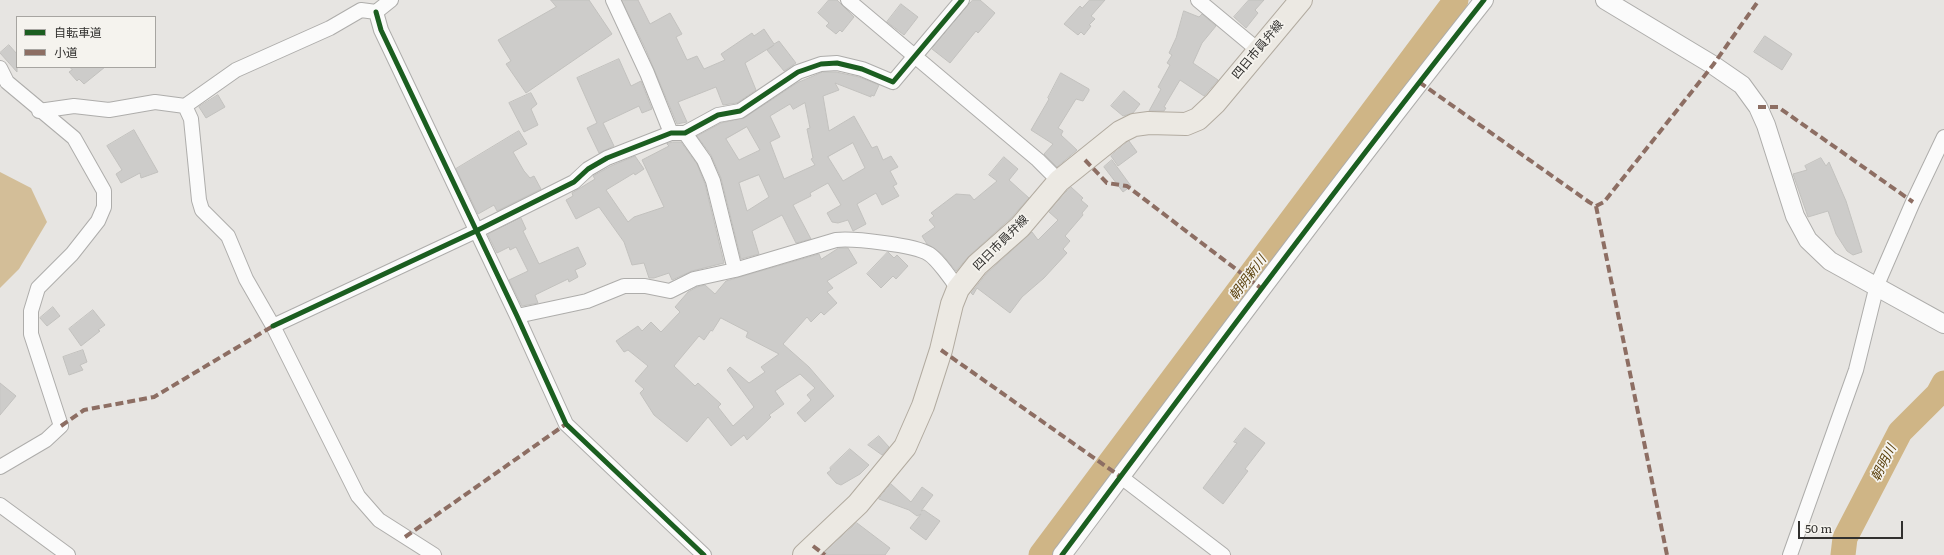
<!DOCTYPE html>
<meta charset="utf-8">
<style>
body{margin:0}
#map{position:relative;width:1944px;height:555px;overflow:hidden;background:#e7e5e2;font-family:Literata,"Noto Sans JP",serif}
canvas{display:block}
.legend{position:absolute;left:16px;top:16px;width:140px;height:52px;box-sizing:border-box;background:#f5f3ee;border:1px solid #a7a5a1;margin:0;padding:5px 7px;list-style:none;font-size:12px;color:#31302e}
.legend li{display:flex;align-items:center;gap:8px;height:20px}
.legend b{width:20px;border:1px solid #a7a5a1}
.scale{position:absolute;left:1798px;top:521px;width:105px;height:18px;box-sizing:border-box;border:2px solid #31302e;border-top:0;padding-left:5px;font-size:12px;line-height:14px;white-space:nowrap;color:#31302e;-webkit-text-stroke:3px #f5f3ee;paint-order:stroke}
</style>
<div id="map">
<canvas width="1944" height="555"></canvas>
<ul class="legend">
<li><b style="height:5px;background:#1b5e20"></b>自転車道</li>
<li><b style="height:5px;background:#8d6e63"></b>小道</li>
</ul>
<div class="scale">50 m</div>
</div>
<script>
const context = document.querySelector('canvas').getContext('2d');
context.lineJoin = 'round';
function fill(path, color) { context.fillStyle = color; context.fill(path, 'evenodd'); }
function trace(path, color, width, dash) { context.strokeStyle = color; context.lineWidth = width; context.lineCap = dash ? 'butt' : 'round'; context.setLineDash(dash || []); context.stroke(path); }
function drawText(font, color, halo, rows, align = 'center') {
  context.font = font + ' Literata,"Noto Sans JP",serif'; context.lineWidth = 3.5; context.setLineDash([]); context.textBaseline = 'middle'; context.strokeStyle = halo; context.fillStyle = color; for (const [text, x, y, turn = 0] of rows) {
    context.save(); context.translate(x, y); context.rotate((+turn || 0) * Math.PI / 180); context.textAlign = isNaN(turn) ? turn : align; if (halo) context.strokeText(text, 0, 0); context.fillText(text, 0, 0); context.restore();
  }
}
const forest = new Path2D(`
 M0 172 31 188 47 222 19 269 0 288Z`);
const river = new Path2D(`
 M1041 555 1456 0
 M1843 555 1845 538 1900 432 1938 394 1944 383`);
const building = new Path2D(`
 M551 0H589L612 34 526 93 506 64 511 61 498 40 556 7Z
 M622 0H638L650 24 670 13 682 34 676 37 687 60 697 56 704 69 725 60 721 54 752 33 754 36 764 29 774 44 779 41 796 63 784 71 767 50 774 45 745 63 756 90 737 103 723 105 716 87 678 102 687 122 677 124 646 50Z
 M829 0H837L854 17 842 32 840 30 836 34 826 26 829 23 818 13Z
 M973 0H980L995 13 978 33 976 31 950 63 932 49Z
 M1090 0H1105L1091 16 1095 19 1089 25 1091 26 1084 35 1081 32 1078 35 1064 24 1080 6 1082 8Z
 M1249 0H1264L1255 10 1258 13 1246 28 1234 17Z
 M901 4 918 17 904 35 887 22Z
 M1184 11 1199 17 1202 14 1216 26 1202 43 1193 63 1218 80 1204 96 1180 80 1164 107 1166 108 1164 111H1149L1161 89 1158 87 1170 65 1167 63 1172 55 1169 53 1176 38Z
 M1765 36 1792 54 1782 70 1754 52Z
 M9 45 17 54V72L0 53Z
 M619 59 631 86 641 81 652 109 642 113 639 106 603 123 614 146 599 153 587 128 597 123 577 78Z
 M70 67H105L84 84 79 79 77 81 69 72 72 70Z
 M823 72H836L859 77 879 85 874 96 871 95V97L835 83 839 90 823 96 829 131 854 116 872 148 877 146 883 160 891 156 898 167 890 171 897 184 893 186 899 196 882 205 876 193 857 204 866 224 853 231 848 220 838 223 832 222 827 213 841 205 828 183 810 193 811 196 793 205 811 239 796 243 782 215 752 231 759 254 741 259 721 178 711 155 697 136 721 123 744 118 797 83ZM805 103 810 128 807 129 813 158 811 159 815 165 784 179 770 142 780 137 770 116 790 104 793 109ZM747 127 760 150 739 160 726 139ZM853 143 865 168 843 181 828 157ZM759 175 769 197 747 211 739 183Z
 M1061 73 1089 89V91L1083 101 1076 99 1058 128 1063 131 1061 135 1077 150 1057 167 1044 154 1053 144 1031 130 1049 99 1048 98Z
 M1124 91 1140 104 1133 113 1123 116 1111 106Z
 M531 93 537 104 531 109 538 125 524 132 509 103Z
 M218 95 225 107 206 118 199 107Z
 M134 130 158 172 141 178 140 173 121 183 116 174 122 170 107 146Z
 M519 131 527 144 513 152 524 171 530 178 534 176 541 189 497 211 494 205 478 214 456 169Z
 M1129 141 1137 152 1118 166 1111 156Z
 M673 142H681L697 164 705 184 724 263 692 271 672 280 669 273 654 278H649L644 263 632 265 624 242 599 207 576 219 566 200 573 196 572 193 595 179 593 176 611 166 635 156 644 169 635 175 634 173 606 190 628 222 634 217 664 207 642 160 669 146 667 144Z
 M1004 157 1018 169 1009 180 1029 198 1011 218 969 256 956 271 942 254 927 244 922 236 935 227 929 220 934 216 931 213 956 194 970 195 974 200 997 181 989 175Z
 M1821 158 1826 166 1829 162 1846 201 1862 252 1853 255 1847 251 1836 234 1828 211 1808 217 1793 174 1807 170 1805 166Z
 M1112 160 1131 186 1123 192 1104 167Z
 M1071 187 1083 198 1081 200 1088 206 1082 213 1083 215 1065 236 1070 241 1063 249 1067 253 1044 278 1022 297 1010 313 977 288 973 295 971 293 986 274 1032 232 1038 240 1058 220 1049 212Z
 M521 218 526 229 523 231 539 264 578 247 586 264 584 266 575 270 578 277 569 282 568 279 535 295 538 303 522 306 509 280 528 271 516 247 510 250 509 247 497 253 488 235Z
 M839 248H848L857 263 827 281 833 288 827 292 837 303 824 315 821 312 811 322 807 317 783 344 809 367 834 396 805 422 797 413 811 400 807 395 815 388 800 374 775 391 784 404 769 415 771 417 747 440 744 435 731 446 708 417 687 442 654 415 640 393 644 389 635 381 648 366 628 350 624 352 616 341 638 326 642 331 651 322 661 332 680 312 675 307 688 292 697 287 705 285 715 294 726 281 819 254 821 259ZM721 318 748 332 746 337 779 354 761 367 765 372 749 383 730 367 727 370 754 407 733 426 718 407 721 404 698 383 695 386 674 366 699 336 704 340 711 330 712 331Z
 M888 252 894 258 897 255 908 266 896 279 893 276 881 288 867 274Z
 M53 307 60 316 47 326 40 318Z
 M93 310 105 325 98 330 100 331 81 346 69 329Z
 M83 350 87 362 80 365 83 370 69 375 63 357Z
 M0 383 16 396 0 415Z
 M1245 428 1265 443 1245 469 1248 471 1223 504 1203 488 1237 443 1234 442Z
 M879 436 889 447 882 455 868 445Z
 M850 449 869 465 860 474 841 485 836 483 827 473 831 470 830 468Z
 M891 484 911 502 922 487 933 495 921 511 924 510 940 521 926 540 910 528 921 514 917 516 909 510 879 499Z
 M857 523 890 548 885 555H826L827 553 825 552Z`);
const minor = new Path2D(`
 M613 0 647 73 671 133
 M848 0 1038 160 1059 181
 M1198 0 1258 50
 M376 12 381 30 517 316 566 424 704 555
 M0 68 7 82 74 138 104 191V207L98 221 72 254 38 288 31 311V334L61 426 46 440 0 467
 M185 106 191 119 199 200 202 210 228 236 246 279 273 326 358 496 379 520 434 555
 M39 111 74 106 109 110 155 102 185 106 236 70 330 28 361 10 376 12 391 0
 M685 133 704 160 713 181 735 270
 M517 316 587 301 624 286H645L670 291 694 279 735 270 836 240C853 238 915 245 929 254 937 259 952 280 958 289
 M273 326 476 231 574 182 588 169 607 158 671 133H685L718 115 740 111 798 72 821 64 837 63 862 69 893 82 962 0
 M1121 477 1223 555
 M0 505 68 555
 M1790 555 1856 370 1877 285 1913 202 1944 137`);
const tertiary = new Path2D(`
 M1605 0 1713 65 1742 85 1758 107 1766 125 1795 216 1808 240 1830 261 1944 324
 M1062 555C1201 369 1340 182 1484 0`);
const primary = new Path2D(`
 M804 555 858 504 905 447 923 406 941 350 952 304 958 289 977 265 1020 227 1059 181 1120 132 1134 125 1149 123 1186 124 1198 119 1215 103 1301 0`);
const quiet = new Path2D(`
 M1419 82 1589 202 1596 206 1604 202 1713 65 1759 0
 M1758 107H1778L1913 202
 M1085 160 1107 183 1127 186 1262 289
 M1596 206 1667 555
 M941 350 1121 477
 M61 426 84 410 154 397 273 326
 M405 537 566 424
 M813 546 825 555`);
const cycleway = new Path2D(`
 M376 12 381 30 517 316 566 424 704 555
 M273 326 476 231 574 182 588 169 607 158 671 133H685L718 115 740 111 798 72 821 64 837 63 862 69 893 82 962 0
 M1062 555C1201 369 1340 182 1484 0`);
const streetNames = [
 ["四日市員弁線",1258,50,-50],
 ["四日市員弁線",1001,243,-45]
];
const waterNames = [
 ["朝明新川",1248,278,-53],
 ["朝明川",1884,463,-63]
];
fill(forest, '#d3be98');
trace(river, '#cfb586', 25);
fill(building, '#cdccca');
trace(building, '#c2c1be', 1);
trace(minor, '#aeadab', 16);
trace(tertiary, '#aeadab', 20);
trace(primary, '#b2aba0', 24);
trace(minor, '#fbfbfb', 14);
trace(tertiary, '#fbfbfb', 18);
trace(primary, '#ece9e3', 22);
trace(quiet, '#8d6e63', 4, [8, 4]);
trace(cycleway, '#1b5e20', 5);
drawText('12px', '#31302e', '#f5f3ee', streetNames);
drawText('italic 13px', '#5c420d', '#f5f3ee', waterNames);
</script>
